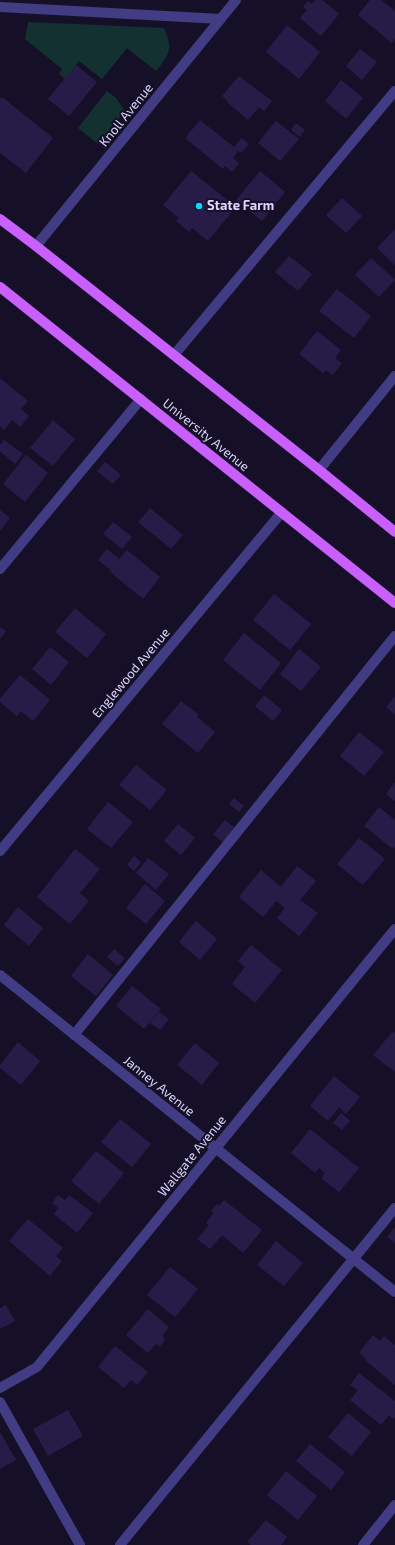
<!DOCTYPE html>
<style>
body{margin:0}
canvas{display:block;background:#151027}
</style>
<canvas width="395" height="1545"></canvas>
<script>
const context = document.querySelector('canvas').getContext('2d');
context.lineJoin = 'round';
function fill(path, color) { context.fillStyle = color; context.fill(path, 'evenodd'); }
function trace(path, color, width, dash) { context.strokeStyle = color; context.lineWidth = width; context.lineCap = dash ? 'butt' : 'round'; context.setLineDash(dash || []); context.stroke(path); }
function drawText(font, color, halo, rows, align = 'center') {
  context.font = font + ' "Exo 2",sans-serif'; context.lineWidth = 4; context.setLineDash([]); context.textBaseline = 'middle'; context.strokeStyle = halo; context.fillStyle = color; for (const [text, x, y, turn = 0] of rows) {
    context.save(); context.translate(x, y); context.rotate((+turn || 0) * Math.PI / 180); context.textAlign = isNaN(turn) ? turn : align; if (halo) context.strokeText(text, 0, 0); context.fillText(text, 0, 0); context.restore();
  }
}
const green = new Path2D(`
 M28 22 164 28C173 49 170 54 156 71L127 48 102 79 79 61 65 79 59 74 62 69 25 39Z
 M107 91 116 98 125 111 98 144 78 128Z`);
const building = new Path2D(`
 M315 0H322L339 14 321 36 300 18 307 10 303 7 308 1 312 4Z
 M370 0H381L395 11V39L392 43 358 15Z
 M287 25 320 52 299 79 266 52Z
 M360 49 377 62 362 80 346 66Z
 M76 65 97 82 69 116 48 99Z
 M239 76 272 101 264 111 259 107 248 120 227 102 228 101 222 96Z
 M341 80 363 98 346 119 325 101Z
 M2 97 53 138 26 173 0 153V99Z
 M200 120 234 147 242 138 249 144 241 153 238 151 233 158 239 163 232 172 225 166 223 169 185 138Z
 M276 121 299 139 280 161 258 143Z
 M296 123 305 130 300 137 291 130Z
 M191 171 236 207 208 241 192 228 189 232 176 221 179 218 163 205Z
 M260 171 285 192 262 221 236 200Z
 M342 198 362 216 346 233 326 215Z
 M395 229V265L377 248Z
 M289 256 312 274 298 291 275 272Z
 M371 258 395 280 379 297 355 275Z
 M337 289 371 316 354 338 319 311Z
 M317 331 341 350 335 358 342 363 333 375 326 370 323 373 299 354Z
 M0 378 28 401 21 409 29 416 20 427 12 420 4 430 0 426Z
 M53 420 75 439 53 466 30 448Z
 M4 440 23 454 15 464 0 451V445Z
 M26 455 48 473 25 502 3 484Z
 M105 462 121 475 113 484 97 471Z
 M150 508 183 535 171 549 138 522Z
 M0 510 10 518 0 531Z
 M113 522 132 537 122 549 103 534Z
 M107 549 119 559 127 550 160 577 143 599 109 571 111 570 98 560Z
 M274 594 311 624 290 650 253 620Z
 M75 608 106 634 87 658 55 632Z
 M0 627 6 631 0 639Z
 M244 633 281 663 260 690 223 660Z
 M50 647 69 662 51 685 32 669Z
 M299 649 321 667 301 691 280 674Z
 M20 675 50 700 33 721 21 711 17 716 0 702V699Z
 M264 695 282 710 273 721 255 706Z
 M395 696V715L386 707Z
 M181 701 198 714 197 717 215 732 198 753 162 724Z
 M359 732 384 752 364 776 340 756Z
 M136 765 167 790 150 810 119 785Z
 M395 782V801L386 794Z
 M234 798 244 806 239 812 229 804Z
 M108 802 133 822 111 848 87 829Z
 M379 807 395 820V847L393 849 364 826Z
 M225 820 235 828 224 843 213 834Z
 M178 824 195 838 181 855 164 841Z
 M359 838 385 859 363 885 337 864Z
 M75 849 100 869 80 893 89 901 70 924 37 897Z
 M134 856 141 862 134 871 127 865Z
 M148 858 169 874 156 890 136 873Z
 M297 866 316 881 300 900 318 913 299 936 277 918 285 908 276 901 263 917 239 897 261 870 281 887Z
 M145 884 165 901 146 924 126 908Z
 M18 907 43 928 29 946 4 925Z
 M196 921 217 939 200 960 179 942Z
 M251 945 282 970 255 1003 232 984 245 967 238 961Z
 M114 949 125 958 118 966 107 957Z
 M88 954 113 975 96 996 71 976Z
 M132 986 161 1009 144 1029 116 1006Z
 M159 1012 169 1019 160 1030 150 1023Z
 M393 1031 395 1033V1072L373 1055Z
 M18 1042 40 1061 21 1085 0 1068V1065Z
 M195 1043 219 1063 202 1085 177 1065Z
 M334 1076 360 1097 346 1114 339 1107 328 1121 310 1106Z
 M341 1113 350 1121 342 1130 333 1123Z
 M120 1119 151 1144 132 1167 101 1142Z
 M310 1129 359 1168 339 1192 321 1178 325 1173 319 1168 315 1173 291 1153Z
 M96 1151 124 1173 99 1204 71 1181Z
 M58 1195 65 1200 69 1195 93 1213 77 1233 54 1214 58 1208 52 1203Z
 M224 1200 262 1230 243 1253 222 1235 210 1249 197 1239 209 1225 206 1223 214 1213 211 1211 217 1204 219 1206Z
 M28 1219 63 1248 56 1256 62 1261 50 1276 9 1241Z
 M395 1227V1243L387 1237Z
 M276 1241 303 1263 284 1286 257 1265Z
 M170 1267 198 1289 175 1317 147 1295Z
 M6 1305 15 1321 0 1329V1308Z
 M148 1309 169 1327 162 1336 165 1339 160 1347 156 1344 148 1353 126 1335Z
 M373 1335 380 1341 384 1336 395 1345V1385L365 1360 366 1359 359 1353Z
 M115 1346 148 1372 137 1385 131 1380 124 1388 98 1367Z
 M359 1373 395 1401V1417L393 1419 389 1415 381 1425 350 1400 358 1390 350 1385Z
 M68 1410 83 1436 48 1456 33 1429Z
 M348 1413 371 1432 352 1456 328 1437Z
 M0 1432 16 1460 0 1469Z
 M310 1444 345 1472 331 1490 296 1461Z
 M286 1471 317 1496 298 1520 267 1495Z
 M266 1520 287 1537 281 1545H251L247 1542Z`);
const lane = new Path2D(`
 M174 355 395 91
 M0 569 141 399
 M74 1035 395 636
 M0 1402 80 1545
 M120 1545 395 1208`);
const street = new Path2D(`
 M0 7 221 19
 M36 246 236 0
 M319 470 395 376
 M0 851 282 512
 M0 975 395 1292
 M0 1388 37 1367 395 929
 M363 1545 395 1505`);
const primary = new Path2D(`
 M0 219 36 246 319 470 395 532
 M0 287 395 603`);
const markers = [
 [199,206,4,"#05d9fc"]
];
const streetNames = [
 ["Knoll Avenue",126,115,-51],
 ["University Avenue",206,435,39],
 ["Englewood Avenue",131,673,-50],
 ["Janney Avenue",159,1086,39],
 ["Wallgate Avenue",192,1156,-51]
];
const poiNames = [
 ["State Farm",207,206]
];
fill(green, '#133131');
fill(building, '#271c48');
trace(lane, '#423c85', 10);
trace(street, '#423c85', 10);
trace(primary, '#c95ffd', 10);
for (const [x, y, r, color] of markers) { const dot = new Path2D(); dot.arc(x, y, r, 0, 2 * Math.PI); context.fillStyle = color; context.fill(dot); trace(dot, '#151027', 1.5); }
drawText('13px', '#ddd7fe', '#151027', streetNames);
drawText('bold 13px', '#ddd7fe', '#151027', poiNames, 'left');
</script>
